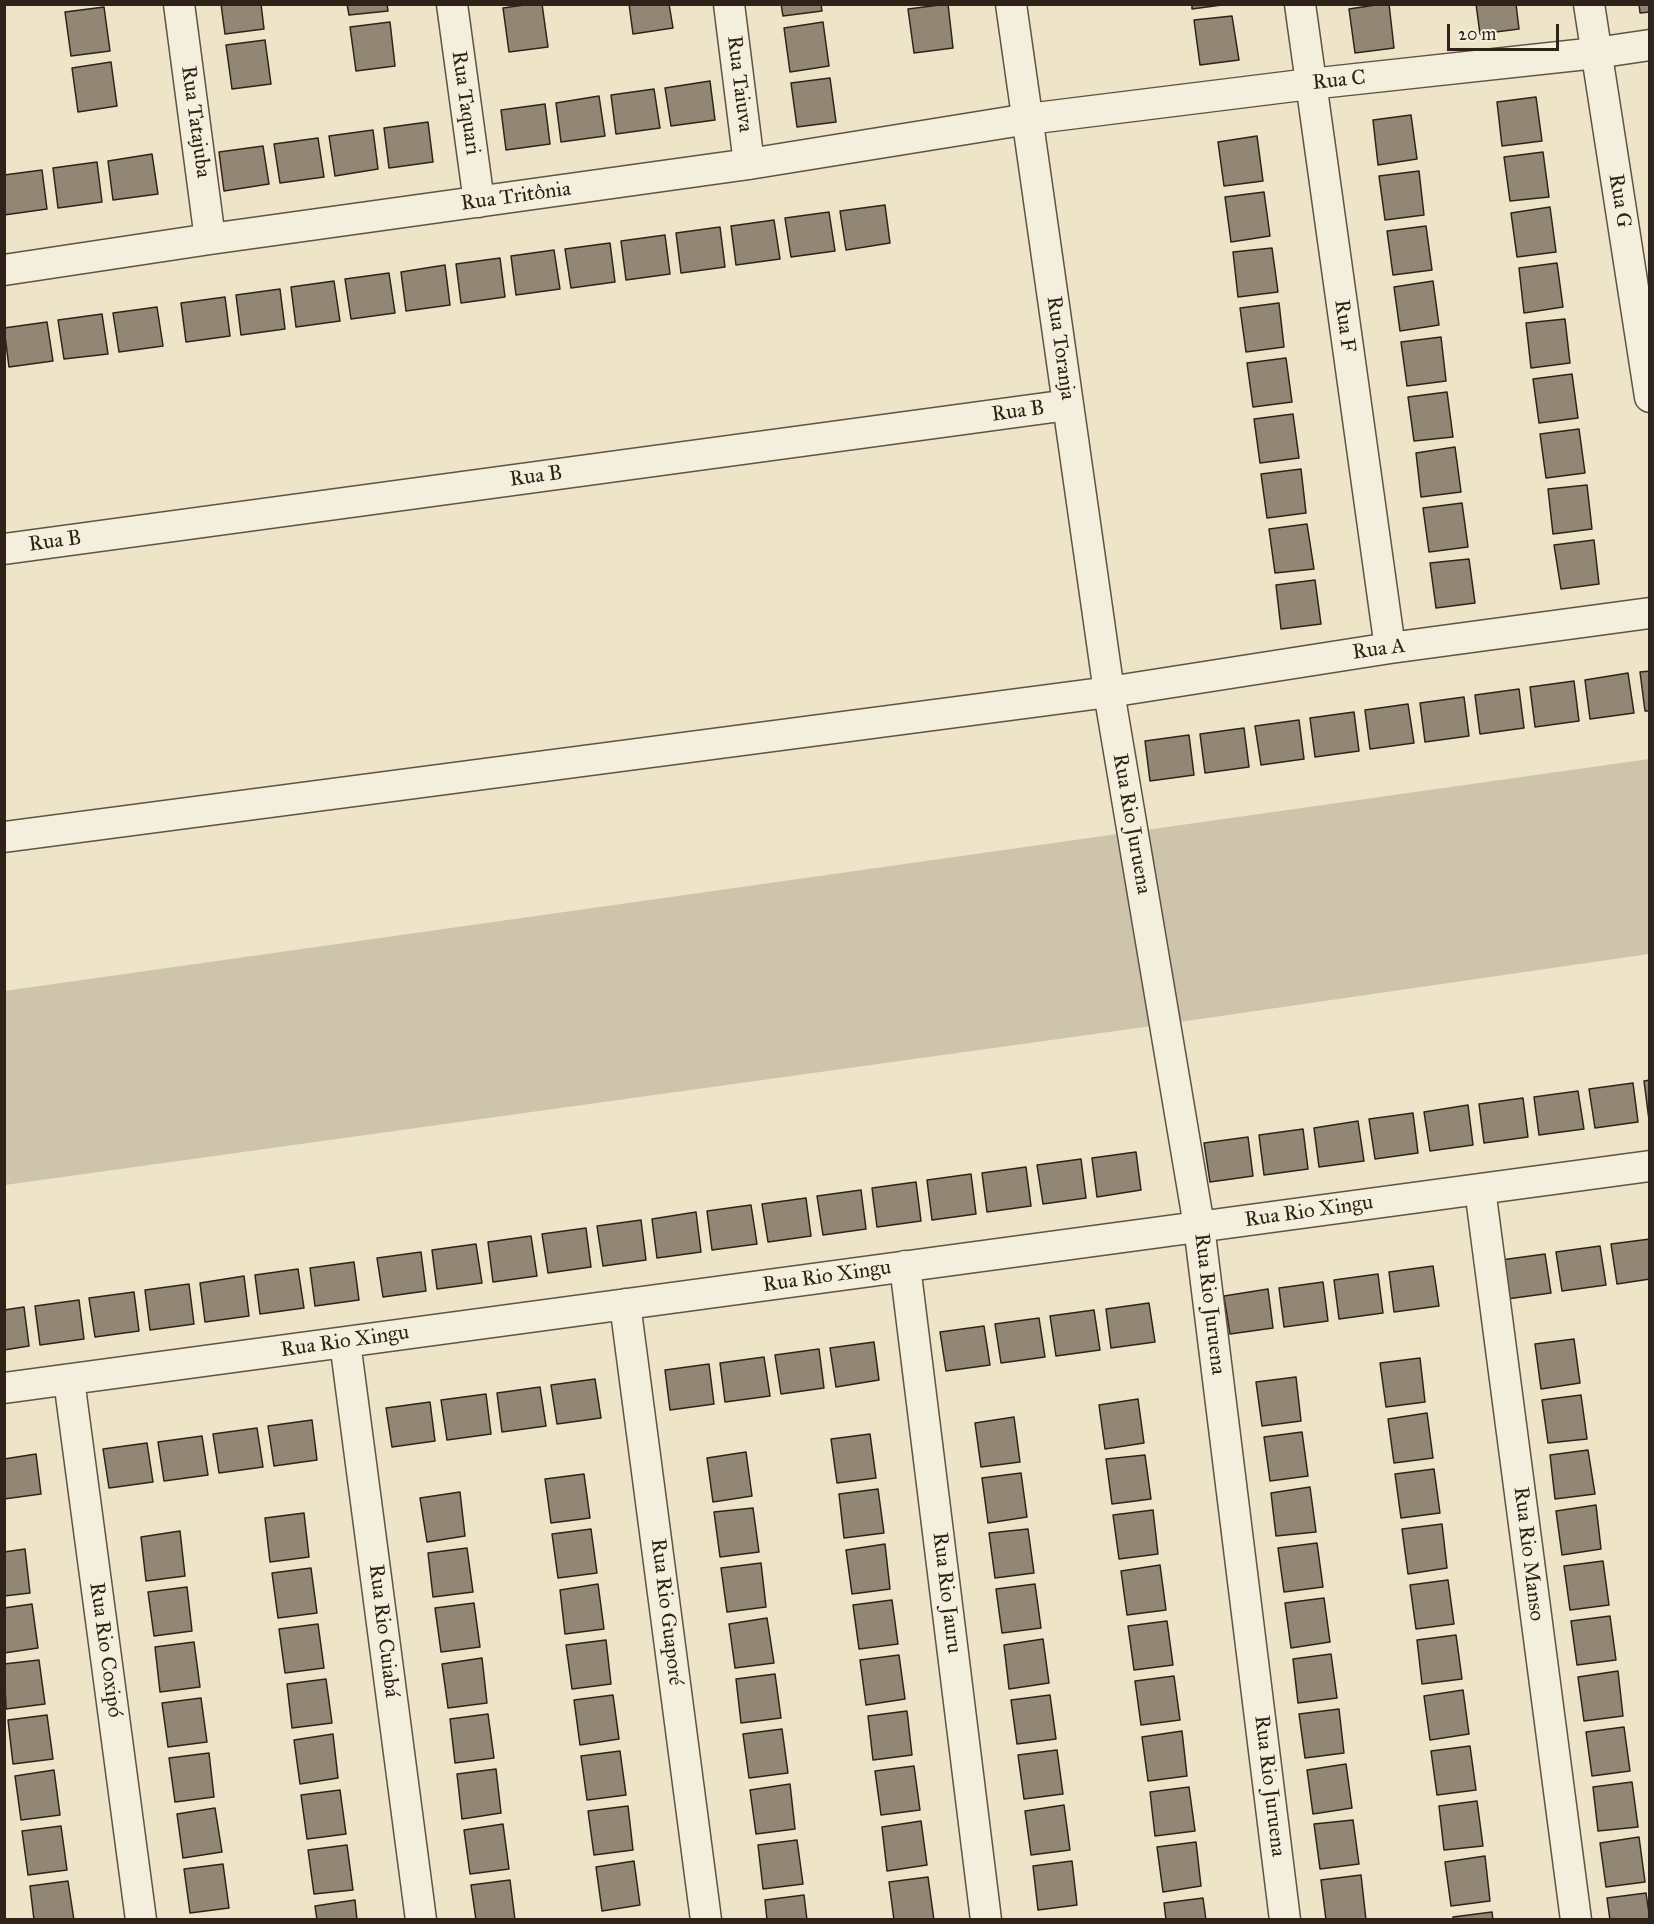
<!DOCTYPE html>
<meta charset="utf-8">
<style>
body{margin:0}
#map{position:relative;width:1654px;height:1924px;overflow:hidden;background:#eee5c9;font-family:"IM FELL Great Primer",serif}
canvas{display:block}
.frame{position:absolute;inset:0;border:6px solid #2f2219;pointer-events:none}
.scale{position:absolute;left:1447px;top:24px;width:112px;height:27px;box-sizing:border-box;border:3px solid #2f2219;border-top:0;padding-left:8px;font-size:18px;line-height:21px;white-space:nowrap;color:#2f2219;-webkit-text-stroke:4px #f4eedc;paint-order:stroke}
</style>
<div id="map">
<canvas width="1654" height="1924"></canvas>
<div class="frame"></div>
<div class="scale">20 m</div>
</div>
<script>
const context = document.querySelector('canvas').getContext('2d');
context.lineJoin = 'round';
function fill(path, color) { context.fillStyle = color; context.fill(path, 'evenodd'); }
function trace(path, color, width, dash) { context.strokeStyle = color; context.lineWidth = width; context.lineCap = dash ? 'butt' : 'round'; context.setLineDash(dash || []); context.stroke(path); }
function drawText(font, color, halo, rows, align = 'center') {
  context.font = font + ' "IM FELL Great Primer",serif'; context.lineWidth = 6; context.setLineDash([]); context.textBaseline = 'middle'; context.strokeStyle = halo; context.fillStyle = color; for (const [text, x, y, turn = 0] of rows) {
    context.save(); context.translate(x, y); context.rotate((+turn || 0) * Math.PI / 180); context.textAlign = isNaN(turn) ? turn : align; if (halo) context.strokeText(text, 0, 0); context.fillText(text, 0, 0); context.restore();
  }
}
const green = new Path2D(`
 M1649 759V954L1145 1027 5 1185 4 991Z`);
const building = new Path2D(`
 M221 4H261L264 29 225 34Z
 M347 4H387L388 11 349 15Z
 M531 4H542L548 47 509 52 503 8Z
 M629 4H669L673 28 633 34Z
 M781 4H821L822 11 783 16Z
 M948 4 953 48 914 53 908 9Z
 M1192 4H1229L1192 9Z
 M1382 4H1389L1394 48 1355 53 1349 9Z
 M1476 4H1516L1519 29 1480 34Z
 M1639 4H1650V12L1640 13Z
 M104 7 110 51 71 56 65 12Z
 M1232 16 1239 60 1200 65 1194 20Z
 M390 22 395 66 356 71 350 27Z
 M823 22 829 66 790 72 784 28Z
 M265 40 271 84 232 89 226 45Z
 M111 62 117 106 78 112 72 68Z
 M830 78 836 122 797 127 791 83Z
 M710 81 715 120 671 126 665 88Z
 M654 89 660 128 616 134 611 95Z
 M599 96 605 136 561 142 556 103Z
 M1536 97 1542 141 1502 146 1497 102Z
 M545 104 550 144 506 150 501 110Z
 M1411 115 1417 159 1378 165 1373 120Z
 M428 122 433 162 389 168 384 128Z
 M373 130 378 169 335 176 329 136Z
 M1257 136 1263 181 1224 186 1218 142Z
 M318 138 324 177 280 183 274 144Z
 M263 146 269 184 224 191 219 152Z
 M1543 152 1549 197 1510 201 1504 157Z
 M152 154 158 194 113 200 108 161Z
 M97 162 102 202 58 208 53 168Z
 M42 170 47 209 4 215V175Z
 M1419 171 1424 215 1385 220 1379 176Z
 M1264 192 1270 236 1231 242 1225 197Z
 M885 205 890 243 846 250 840 211Z
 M1550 207 1556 252 1517 257 1511 213Z
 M829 212 835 251 791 257 785 218Z
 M774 220 780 259 736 265 731 226Z
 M1426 226 1432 270 1393 275 1387 231Z
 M720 227 725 267 681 273 676 233Z
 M665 235 670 274 626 280 621 241Z
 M610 243 615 282 571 288 565 249Z
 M1272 248 1278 292 1238 297 1233 252Z
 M554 250 560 289 516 295 511 256Z
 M500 258 505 297 461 303 456 264Z
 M1557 263 1563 307 1524 313 1519 268Z
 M445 265 450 305 406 311 401 272Z
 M389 273 395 313 351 319 345 279Z
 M334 281 340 321 296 327 291 287Z
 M1433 281 1439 325 1400 331 1394 287Z
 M280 289 285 329 241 335 236 295Z
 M225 297 230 336 186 342 181 303Z
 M1279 303 1284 347 1246 352 1240 308Z
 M157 307 163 346 119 352 113 313Z
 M102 314 108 354 64 359 58 320Z
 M1565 319 1570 363 1531 368 1526 323Z
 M47 322 53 361 9 367 4 328Z
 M1441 337 1446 381 1407 386 1401 342Z
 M1286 358 1292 402 1253 407 1247 363Z
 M1572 374 1578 418 1539 423 1533 379Z
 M1447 392 1453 437 1414 441 1408 397Z
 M1293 414 1299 458 1260 463 1254 419Z
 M1579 429 1585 473 1546 478 1540 434Z
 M1455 447 1461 492 1421 497 1416 453Z
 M1301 469 1306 513 1267 518 1261 474Z
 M1587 485 1592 529 1553 534 1548 489Z
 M1462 503 1468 547 1429 552 1423 508Z
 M1307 524 1314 569 1275 573 1269 529Z
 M1594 540 1599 584 1561 589 1554 545Z
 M1469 559 1475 603 1436 608 1430 563Z
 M1315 580 1321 624 1281 629 1276 585Z
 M1650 671V711H1645L1640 672Z
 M1628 673 1634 713 1590 719 1585 680Z
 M1574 681 1579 721 1535 727 1530 687Z
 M1519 689 1524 728 1480 734 1475 695Z
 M1464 697 1469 736 1425 742 1420 703Z
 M1408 704 1414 743 1370 749 1365 710Z
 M1354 712 1359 751 1315 757 1310 718Z
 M1299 720 1304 759 1261 765 1255 726Z
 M1244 728 1249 767 1205 773 1200 734Z
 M1189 735 1194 775 1150 781 1145 741Z
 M1650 1080V1120H1649L1644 1081Z
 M1633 1083 1638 1122 1595 1128 1589 1089Z
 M1578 1091 1584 1129 1539 1135 1534 1097Z
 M1523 1098 1528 1137 1484 1143 1479 1104Z
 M1468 1105 1473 1145 1430 1151 1424 1112Z
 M1413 1113 1418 1153 1375 1159 1369 1119Z
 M1358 1121 1364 1161 1319 1167 1314 1128Z
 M1303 1129 1308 1169 1264 1175 1259 1135Z
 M1248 1137 1253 1176 1210 1182 1204 1143Z
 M1136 1152 1141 1190 1097 1197 1092 1158Z
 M1081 1159 1086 1198 1043 1204 1037 1165Z
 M1026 1167 1031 1206 987 1212 982 1173Z
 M971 1174 976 1214 932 1220 927 1180Z
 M916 1182 921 1221 877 1227 872 1188Z
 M861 1190 866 1229 823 1235 817 1196Z
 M806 1198 811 1236 768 1242 762 1204Z
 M751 1205 757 1244 712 1250 707 1211Z
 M696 1212 701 1252 657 1258 652 1219Z
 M641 1220 646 1260 603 1266 597 1226Z
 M586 1228 591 1267 548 1273 542 1234Z
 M531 1236 537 1276 493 1282 488 1242Z
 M1650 1239V1279L1617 1284 1611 1244Z
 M476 1244 482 1283 437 1289 432 1250Z
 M1600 1246 1606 1285 1562 1291 1556 1252Z
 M421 1252 426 1291 383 1297 377 1258Z
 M1545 1254 1551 1293 1507 1299 1501 1260Z
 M354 1262 359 1300 315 1306 310 1268Z
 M1433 1266 1439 1306 1394 1312 1389 1272Z
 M298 1269 304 1308 260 1314 255 1275Z
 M1378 1274 1383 1313 1339 1319 1334 1280Z
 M244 1276 249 1316 205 1322 200 1283Z
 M1323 1282 1328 1321 1284 1327 1279 1288Z
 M189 1284 194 1324 150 1330 145 1290Z
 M1268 1289 1273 1328 1230 1334 1224 1296Z
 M134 1292 139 1331 95 1337 89 1298Z
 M79 1300 84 1339 40 1345 35 1306Z
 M1149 1303 1155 1342 1111 1348 1106 1309Z
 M24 1307 29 1346 4 1350V1310Z
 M1094 1310 1100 1350 1056 1356 1050 1316Z
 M1039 1318 1045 1357 1001 1363 995 1324Z
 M984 1326 990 1365 946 1371 940 1332Z
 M1574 1339 1580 1383 1541 1389 1535 1344Z
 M874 1342 879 1380 836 1387 830 1348Z
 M819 1349 824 1388 781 1394 775 1355Z
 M764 1357 770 1396 725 1402 720 1363Z
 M1420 1358 1425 1402 1386 1407 1380 1363Z
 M709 1364 714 1404 670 1410 665 1370Z
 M1296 1377 1301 1421 1262 1426 1256 1382Z
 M595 1379 601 1418 557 1424 551 1385Z
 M540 1387 546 1426 502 1432 497 1393Z
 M486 1394 491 1434 447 1440 441 1400Z
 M1581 1395 1587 1439 1548 1443 1542 1400Z
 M1138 1399 1144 1443 1105 1449 1099 1405Z
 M430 1402 435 1441 392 1447 386 1408Z
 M1427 1413 1433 1458 1394 1463 1388 1419Z
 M1014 1417 1020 1462 981 1467 975 1423Z
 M312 1420 317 1460 274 1466 268 1426Z
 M257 1428 263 1467 219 1473 213 1434Z
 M1302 1432 1308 1476 1270 1481 1264 1437Z
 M870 1434 876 1478 837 1483 831 1439Z
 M202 1436 208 1475 164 1481 158 1442Z
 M147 1443 153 1482 109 1488 103 1449Z
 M1588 1450 1595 1494 1555 1499 1550 1455Z
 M746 1452 752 1496 713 1502 707 1458Z
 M36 1454 41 1494 4 1499V1459Z
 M1145 1455 1151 1499 1112 1504 1106 1459Z
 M1434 1469 1440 1513 1401 1518 1395 1474Z
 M1021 1473 1027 1517 988 1523 982 1478Z
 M584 1474 590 1518 551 1523 545 1479Z
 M1310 1487 1316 1532 1276 1536 1271 1493Z
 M878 1489 884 1533 844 1538 839 1494Z
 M460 1492 465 1536 427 1542 420 1498Z
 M1596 1505 1601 1549 1562 1555 1556 1511Z
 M753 1508 759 1552 720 1557 714 1512Z
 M1153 1510 1158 1554 1119 1559 1113 1515Z
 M304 1513 309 1557 270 1562 265 1518Z
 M1442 1524 1447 1568 1408 1574 1402 1529Z
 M591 1529 597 1573 558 1578 552 1534Z
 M1028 1529 1034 1573 995 1578 989 1533Z
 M180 1531 185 1576 146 1581 141 1537Z
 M1317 1543 1323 1587 1284 1592 1278 1548Z
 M885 1544 890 1589 852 1594 846 1550Z
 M467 1548 473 1592 433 1597 428 1553Z
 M25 1549 30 1593 4 1596V1552Z
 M1603 1561 1609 1605 1570 1610 1564 1566Z
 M761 1563 766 1607 727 1612 721 1568Z
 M1160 1565 1166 1610 1127 1615 1121 1571Z
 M311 1568 317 1613 278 1618 272 1573Z
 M1448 1580 1454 1624 1416 1629 1410 1585Z
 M598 1584 604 1629 565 1634 560 1590Z
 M1035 1584 1041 1628 1002 1633 996 1589Z
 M187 1587 192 1631 154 1636 148 1592Z
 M1324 1598 1330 1642 1291 1648 1285 1603Z
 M892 1600 898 1644 859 1649 853 1605Z
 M474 1603 480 1647 441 1652 435 1608Z
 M32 1604 38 1648 4 1653V1608Z
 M1610 1616 1616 1660 1577 1665 1571 1621Z
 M767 1618 774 1663 735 1668 729 1624Z
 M1167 1621 1173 1665 1134 1670 1128 1626Z
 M318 1624 324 1668 285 1673 279 1629Z
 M1456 1635 1462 1679 1422 1684 1417 1640Z
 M1043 1639 1049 1683 1009 1689 1004 1645Z
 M606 1640 611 1684 572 1689 566 1645Z
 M194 1642 200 1687 160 1692 155 1647Z
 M1331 1654 1337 1698 1298 1703 1293 1659Z
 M899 1655 905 1699 866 1705 860 1660Z
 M482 1658 487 1703 448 1708 442 1664Z
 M39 1660 45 1704 6 1709 4 1664Z
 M1618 1671 1623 1716 1584 1721 1578 1677Z
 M775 1674 781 1718 741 1723 736 1679Z
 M1174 1676 1180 1720 1141 1725 1135 1681Z
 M326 1679 332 1723 292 1728 287 1684Z
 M1463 1690 1469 1734 1430 1740 1424 1696Z
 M613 1695 619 1739 580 1745 574 1700Z
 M1050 1695 1056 1739 1017 1744 1011 1700Z
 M201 1698 207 1742 168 1747 162 1703Z
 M1339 1709 1344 1753 1305 1758 1299 1714Z
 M907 1711 912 1755 873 1760 868 1716Z
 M488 1714 494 1758 455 1763 450 1719Z
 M47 1715 53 1759 13 1764 8 1720Z
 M1624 1727 1630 1771 1592 1776 1586 1732Z
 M782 1729 788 1773 749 1778 743 1734Z
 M1182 1731 1187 1776 1148 1781 1142 1737Z
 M333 1734 338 1778 300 1784 294 1740Z
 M1470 1746 1476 1790 1437 1795 1431 1751Z
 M1057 1750 1063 1794 1024 1799 1018 1755Z
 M620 1751 626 1795 587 1800 581 1756Z
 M209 1753 214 1797 175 1802 169 1758Z
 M1346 1764 1352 1808 1313 1814 1307 1770Z
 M914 1766 920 1810 881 1815 875 1771Z
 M496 1769 501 1813 462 1819 457 1774Z
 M54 1770 60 1815 21 1820 15 1776Z
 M1632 1782 1638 1827 1598 1831 1593 1787Z
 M790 1784 795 1829 756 1834 750 1790Z
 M1189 1787 1195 1831 1155 1836 1150 1792Z
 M340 1790 346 1834 307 1839 301 1795Z
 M1477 1801 1483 1846 1444 1850 1439 1806Z
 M1064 1805 1070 1850 1031 1855 1025 1811Z
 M628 1806 633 1850 594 1855 588 1811Z
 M215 1808 222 1852 183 1858 177 1814Z
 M1353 1820 1359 1864 1320 1869 1314 1824Z
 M921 1821 927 1865 887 1871 882 1827Z
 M503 1824 509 1869 470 1874 464 1830Z
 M61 1826 67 1870 28 1875 22 1831Z
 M1639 1837 1645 1882 1606 1887 1600 1843Z
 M797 1840 803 1884 763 1889 758 1845Z
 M1196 1842 1201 1886 1163 1892 1157 1847Z
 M347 1845 353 1890 314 1894 308 1850Z
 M1485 1856 1490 1901 1451 1906 1445 1862Z
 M634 1861 640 1905 602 1911 596 1867Z
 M1072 1861 1077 1905 1038 1910 1033 1866Z
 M223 1864 229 1908 190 1913 184 1869Z
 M1361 1875 1366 1920H1326L1321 1880Z
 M928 1877 934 1920H894L889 1882Z
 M510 1880 515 1920H476L471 1885Z
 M68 1881 74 1920H34L30 1886Z
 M1646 1893 1650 1920H1610L1607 1898Z
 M804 1895 807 1920H767L765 1900Z
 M1203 1898 1206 1920H1166L1164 1903Z
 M355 1900 357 1920H317L315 1906Z
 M1492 1912 1493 1920H1453V1917Z`);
const street = new Path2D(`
 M179 4 210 239
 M452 4 479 202
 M729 4 749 164
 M1011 4 1109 692 1199 1226 1285 1920
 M1300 4 1390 648
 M1589 4 1650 397
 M4 270 210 239 749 164 1028 119 1310 84 1596 53 1650 45
 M4 549 1068 405
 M4 837 1109 692 1390 648 1650 613
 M1480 1189 1576 1920
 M905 1266 986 1920
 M625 1304 706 1920
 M345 1342 421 1920
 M69 1380 141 1920
 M4 1388 1650 1166`);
const streetNames = [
 ["Rua C",1339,81,-6],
 ["Rua Taiuva",739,84,83],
 ["Rua Taquari",465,103,82],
 ["Rua Tatajuba",195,122,82],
 ["Rua Tritônia",516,197,-8],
 ["Rua G",1619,201,81],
 ["Rua F",1344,326,82],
 ["Rua Toranja",1060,348,82],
 ["Rua B",1018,412,-8],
 ["Rua B",536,477,-8],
 ["Rua B",55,542,-8],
 ["Rua A",1379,650,-8],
 ["Rua Rio Juruena",1131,824,80],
 ["Rua Rio Xingu",1309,1212,-8],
 ["Rua Rio Xingu",827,1277,-8],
 ["Rua Rio Juruena",1209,1304,83],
 ["Rua Rio Xingu",345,1342,-8],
 ["Rua Rio Manso",1528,1554,83],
 ["Rua Rio Jauru",946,1593,83],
 ["Rua Rio Guaporé",666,1612,83],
 ["Rua Rio Cuiabá",383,1631,83],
 ["Rua Rio Coxipó",105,1650,82],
 ["Rua Rio Juruena",1269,1786,83]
];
fill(green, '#cec4ab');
fill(building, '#928775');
trace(building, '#2f2219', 1.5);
trace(street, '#5f5345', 33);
trace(street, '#f4eedc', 30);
drawText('21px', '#2f2219', '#f4eedc', streetNames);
</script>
